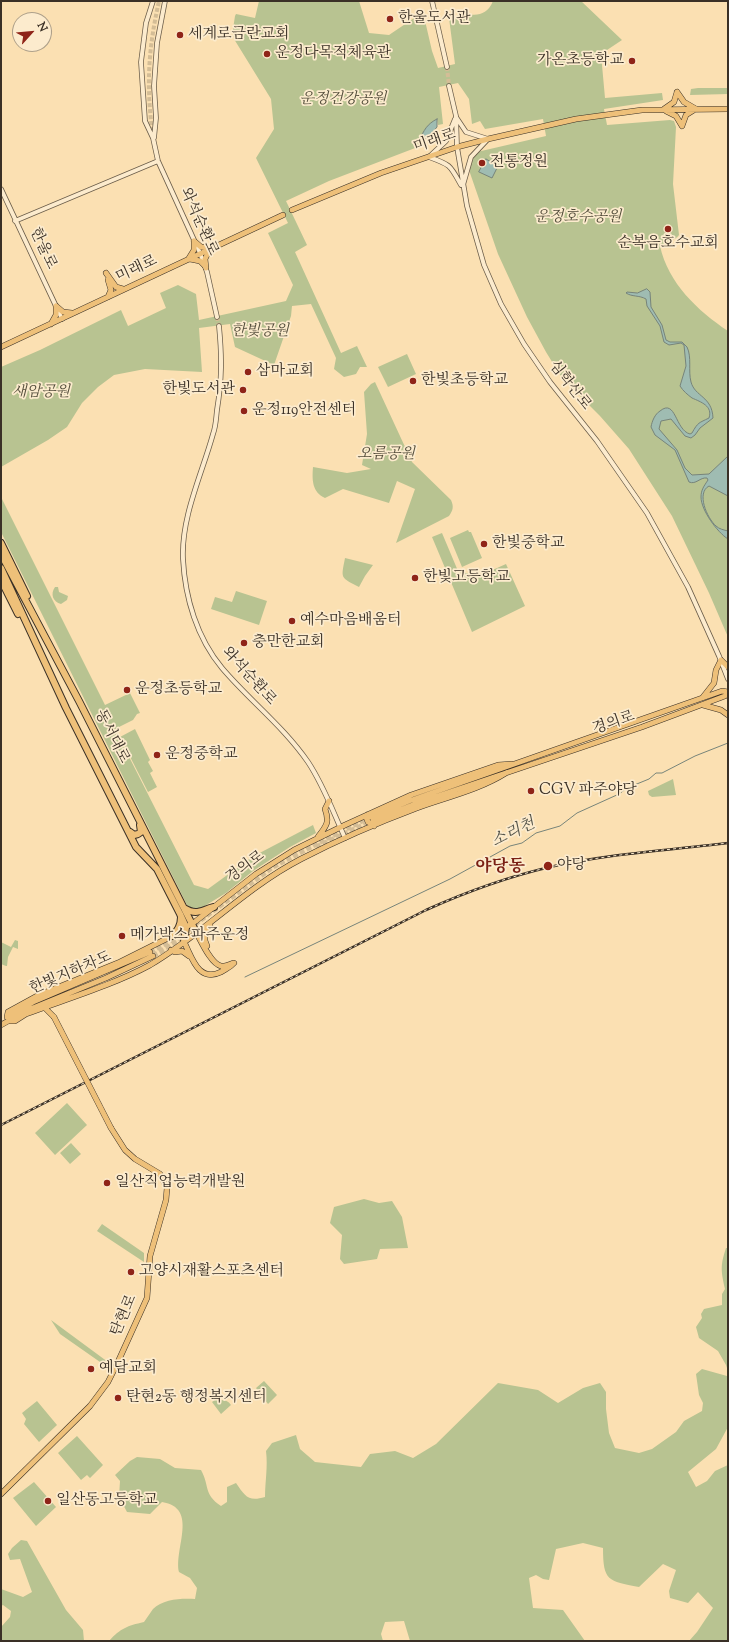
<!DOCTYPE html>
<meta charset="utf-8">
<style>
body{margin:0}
#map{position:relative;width:729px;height:1642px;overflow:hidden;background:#fbe0b2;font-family:"Sorts Mill Goudy",serif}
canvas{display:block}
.frame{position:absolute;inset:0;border:2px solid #3a3026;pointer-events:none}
.north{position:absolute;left:12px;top:12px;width:40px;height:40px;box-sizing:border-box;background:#fcebcd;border:1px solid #aea08a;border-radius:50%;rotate:63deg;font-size:11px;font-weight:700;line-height:16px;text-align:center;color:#3a3026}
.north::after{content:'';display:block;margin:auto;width:14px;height:18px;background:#8f2418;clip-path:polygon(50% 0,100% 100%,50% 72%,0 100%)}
</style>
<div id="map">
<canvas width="729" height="1642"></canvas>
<div class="frame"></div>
<div class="north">N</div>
</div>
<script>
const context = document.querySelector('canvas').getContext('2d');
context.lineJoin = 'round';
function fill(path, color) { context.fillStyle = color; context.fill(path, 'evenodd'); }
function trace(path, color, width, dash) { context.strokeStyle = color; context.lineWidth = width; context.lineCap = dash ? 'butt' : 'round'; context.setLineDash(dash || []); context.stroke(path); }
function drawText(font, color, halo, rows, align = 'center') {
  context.font = font + ' "Sorts Mill Goudy","Noto Serif KR",serif'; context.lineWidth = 3.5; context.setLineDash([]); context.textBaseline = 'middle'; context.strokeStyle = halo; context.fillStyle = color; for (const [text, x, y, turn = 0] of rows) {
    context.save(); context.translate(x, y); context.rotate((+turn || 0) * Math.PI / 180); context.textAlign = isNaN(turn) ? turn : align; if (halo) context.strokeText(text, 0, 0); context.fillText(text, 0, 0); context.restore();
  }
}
const green = new Path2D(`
 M259 1H359L369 33 389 35 423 12 432 51 438 68 455 64 449 18C467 10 484 23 493 1H581L622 40 601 54 605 98 662 93 663 100 604 109 607 125 670 120 674 121 676 127 673 184 679 235C675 241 666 241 660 246 668 283 698 311 728 331V637L709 593 672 516 629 449 600 416 562 378 546 352 527 317 498 254 470 173 469 163 477 152 546 136 543 119 485 129 480 121 472 124 469 99 458 83 439 87 443 124 438 125 437 119 420 141H423V145L329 181 286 201 307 245 295 252 341 353 357 346 367 367H360L356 374 344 377 334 369 336 358 311 304 292 306 291 316 274 365 235 347 230 324 199 328 202 372 145 369 114 375 98 387 82 403 67 427 48 440 1 467V367L40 350 121 310 128 326 166 308 160 293 178 285 196 294 199 320 286 301 293 285 268 233 288 223 256 158 274 129 271 99 234 39 233 29 235 16 236 14 255 18Z
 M698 88H728V94L690 95 691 89Z
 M407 354 416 374 388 387 378 367Z
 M375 382 412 462 451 500C454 507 453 510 449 516L396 543 415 489 397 481 389 503 343 489 325 498C312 492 312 480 313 467L347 473 371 469 362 465 367 434 364 392 371 384Z
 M1 497 105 705 130 693 140 713 137 714 133 720 117 728 119 737 194 885 208 889 252 857 313 825 316 833 290 847 253 871 226 893 198 910 192 909 187 905 1 532Z
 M468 530 469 532H471L482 558 462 567 450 538Z
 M442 533 458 571 479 576 506 564 525 606 472 632 432 537Z
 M345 558 373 565 365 576 359 587C340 577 341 579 345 558Z
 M55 587H58L59 592 68 596 67 600 61 604C53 602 50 594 55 587Z
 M236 591 267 601 259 625 211 609 215 597 232 602Z
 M135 729 150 760 148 762 153 771 150 773 157 787 148 792 120 737Z
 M673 779 676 795 652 797 649 795 648 791Z
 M15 940 18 941V949L13 947 8 957 7 966H6L1 964V942L11 947Z
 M67 1103 87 1125 55 1155 35 1133Z
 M71 1143 81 1154 70 1164 60 1153Z
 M364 1199 379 1203 392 1201 402 1217 408 1248 380 1249 377 1259 344 1264 340 1259 342 1235 330 1223 334 1207Z
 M102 1224 144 1253V1262L97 1231Z
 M726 1248H728V1371L726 1365 718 1351 699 1338 696 1327 702 1318 701 1314 704 1309 722 1305V1294L725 1289C721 1271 720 1266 726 1248Z
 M51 1320 112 1365 110 1369 60 1334Z
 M702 1369 727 1376 728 1375V1427L716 1449 688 1472 696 1487 707 1481 715 1471 728 1465V1641H689L697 1632 713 1608 698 1592 688 1603 670 1598 669 1591 676 1570 663 1564 639 1587C608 1581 603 1581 603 1548L583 1543 556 1549 549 1580 543 1579 536 1575 529 1578 533 1608 563 1610 585 1641H410L404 1621 385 1622 381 1634 383 1641H109C121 1628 127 1626 144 1622 147 1618 150 1613 153 1609 163 1599 182 1598 195 1599L197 1588 190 1578 179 1572C174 1548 199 1508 162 1502L150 1514 127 1512 119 1497 120 1481 115 1475 130 1461 137 1457 160 1459 175 1468 201 1470C210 1486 203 1494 221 1506L227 1502V1487L236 1483C245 1496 248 1502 265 1497 265 1481 268 1467 266 1451L272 1443 296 1435 300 1449 315 1462 361 1467 370 1454 395 1451 413 1458 436 1444 498 1383 538 1390 558 1403 583 1388 600 1383 606 1392V1409L609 1433 615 1448 639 1453 652 1449 676 1432 684 1421 702 1411 703 1403 699 1395 696 1374Z
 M264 1381 277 1395 268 1404 256 1388Z
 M215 1400C222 1400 227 1399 231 1405L221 1414 212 1402Z
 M37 1401 57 1425 39 1442 24 1424 26 1419 22 1413Z
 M77 1436 103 1465 90 1478 87 1475 81 1480 58 1453Z
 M34 1482 56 1507 36 1526 13 1498Z
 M21 1540 27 1541 66 1610 83 1630 84 1641H1V1627L10 1617 11 1611 3 1605 1 1606V1589L23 1597 32 1592 20 1559 10 1560 8 1554 12 1548Z`);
const water = new Path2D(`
 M437 119V127C433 132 429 136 423 141H419C424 130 427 124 437 119Z
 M486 159 498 166 492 178 479 172Z
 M647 289 650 292 651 307 662 325 666 340 670 342H682L687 347C692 357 688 371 691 382 695 397 712 396 713 418L700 428 695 435 691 438 685 436 671 419 661 421 659 429 677 450 685 468 692 475 709 474 728 456V496L709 486C696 493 707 518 716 526 719 529 724 530 728 531V539C717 532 701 510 701 497 701 490 704 486 708 480L707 478C700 477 696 485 689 482L675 450 655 435 651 427C652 421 655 414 660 411 676 398 675 430 690 434L692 433C698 422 699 423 709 418 713 406 701 402 692 398 688 395 683 391 680 386L686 366 684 345 681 343 669 345 664 342 660 326 647 306 646 299C639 295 632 297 626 293L627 292 637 293Z`);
const stream = new Path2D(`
 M245 977 450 879 510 846 522 843 536 833 560 826 577 813 619 794 627 788 649 779 656 773H662L695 756 728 743`);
const minorTunnel = new Path2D(`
 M447 67 449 86
 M153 137C146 87 148 50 159 1
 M217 317 219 326`);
const majorTunnel = new Path2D(`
 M316 847 372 821
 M150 952 179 936 273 867 328 838 370 817
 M153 956 179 941 197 928`);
const minor = new Path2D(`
 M153 1 146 23 141 62 145 121 153 138 158 161 200 253 207 272 217 317
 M432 1 447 67
 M449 86 456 116 457 147 467 206 484 265 501 304 524 344 550 382 597 441 647 513 688 587 719 656 728 679
 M456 117 466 132 488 139 471 157 463 185
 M455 119 446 141 429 157C451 165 450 165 461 185
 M154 138 156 118 154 86 157 43 165 1
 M1 189 62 319
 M15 221 158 161
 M219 326C222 357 222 379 217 410 216 418 216 426 213 434 202 474 181 517 183 559 185 598 197 638 222 668 249 700 284 727 308 762 324 786 333 812 345 838`);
const major = new Path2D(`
 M677 92 684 102 696 109
 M664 109 674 102 677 92
 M666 111 676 116 682 126
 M682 126 686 115 694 110
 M292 210 381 173 457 147 488 139 576 119 642 110 728 109
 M194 241 201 247 208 248
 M189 258 194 250V242
 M190 259 200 261 205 266
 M206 268 205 259 210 249
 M106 273 116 287 123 289
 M108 297 111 290 108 280
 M56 306 63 312 72 313
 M51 324 56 315V306
 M1 347 283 215
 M703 697 714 683 716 670 721 660 728 667
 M703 705 721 710 728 715
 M367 815 366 817 368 822 374 826
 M371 817 409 801 722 691 728 692
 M373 821 420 802 642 727 725 696 727 692
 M318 837C326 826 330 823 325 809L329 801
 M184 942C192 957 198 983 221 972 225 969 230 968 234 963 230 964 225 967 221 966 211 964 201 941 196 932
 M207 946C203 937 203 932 210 925
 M171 950 175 952 182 951 189 956
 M45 1008 54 1017
 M10 1015 33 1002 150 952
 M7 1017 8 1012 39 995 120 962 172 936 196 921 256 874 294 850 345 825 411 795 498 765 512 764
 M10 1021H15L26 1014C66 999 113 985 150 965 203 934 245 888 301 859 338 840 377 823 417 808 447 797 479 790 506 773
 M1 1025 28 1010 106 978 153 956
 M1 1494 90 1406 108 1382 117 1364 147 1298 150 1256 166 1200 167 1188 160 1174 135 1159 125 1150 111 1128`);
const highway = new Path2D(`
 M1 543 27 596
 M1 554 79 701 196 932
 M1 568 66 708 136 847 157 869 180 914 186 927 184 942
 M1 580 18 614
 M130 832 134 835 138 834 141 832 140 825
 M184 908C197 916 201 910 214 907
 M172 936C178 931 181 925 181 917`);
const rail = new Path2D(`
 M1 1125 426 910C466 892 507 877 550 867 608 854 669 850 728 843`);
const majorBridge = new Path2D(`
 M54 1017 111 1128`);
const markers = [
 [390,19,4,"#8f2418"],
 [180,35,4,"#8f2418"],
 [267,54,4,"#8f2418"],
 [632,61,4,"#8f2418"],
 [482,163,4,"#8f2418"],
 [668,229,4,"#8f2418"],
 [248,372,4,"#8f2418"],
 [413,381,4,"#8f2418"],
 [243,390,4,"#8f2418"],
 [244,411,4,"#8f2418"],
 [484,544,4,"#8f2418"],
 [415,578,4,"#8f2418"],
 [292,621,4,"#8f2418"],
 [244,643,4,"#8f2418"],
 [127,690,4,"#8f2418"],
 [157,755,4,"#8f2418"],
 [531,791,4,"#8f2418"],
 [548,866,5,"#8f2418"],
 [122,936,4,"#8f2418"],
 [107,1183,4,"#8f2418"],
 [131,1272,4,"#8f2418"],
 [91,1369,4,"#8f2418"],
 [118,1398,4,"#8f2418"],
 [48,1501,4,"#8f2418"]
];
const poiNames = [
 ["한울도서관",398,19],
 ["세계로금란교회",188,35],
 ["운정다목적체육관",275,54],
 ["가온초등학교",624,61,"right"],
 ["전통정원",490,163],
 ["순복음호수교회",668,244,"center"],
 ["삼마교회",256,372],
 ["한빛초등학교",421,381],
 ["한빛도서관",235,390,"right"],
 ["운정119안전센터",252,411],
 ["한빛중학교",492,544],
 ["한빛고등학교",423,578],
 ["예수마음배움터",300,621],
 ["충만한교회",252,643],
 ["운정초등학교",135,690],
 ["운정중학교",165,755],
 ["CGV 파주야당",539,791],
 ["야당",557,866],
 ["메가박스 파주운정",130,936],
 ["일산직업능력개발원",115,1183],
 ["고양시재활스포츠센터",139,1272],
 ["예담교회",99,1369],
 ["탄현2동 행정복지센터",126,1398],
 ["일산동고등학교",56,1501]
];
const parkNames = [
 ["운정건강공원",343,100],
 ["운정호수공원",578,218],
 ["한빛공원",260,332],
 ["새암공원",41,393],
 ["오름공원",386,455]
];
const streetNames = [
 ["미래로",435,142,-19],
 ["와석순환로",198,222,66],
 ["한울로",42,249,65],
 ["미래로",137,270,-25],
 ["심학산로",569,386,52],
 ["와석순환로",248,677,48],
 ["경의로",614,724,-19],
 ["동서대로",111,737,63],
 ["경의로",246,868,-36],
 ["한빛지하차도",71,974,-23],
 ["탄현로",125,1316,-67]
];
const waterNames = [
 ["소리천",514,834,-26]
];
const quarterNames = [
 ["야당동",500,868]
];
fill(green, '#b8c391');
fill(water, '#9fbcb2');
trace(water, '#77847a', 1);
trace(stream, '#77847a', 1);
trace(minorTunnel, '#d4bd96', 4, [4, 2]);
trace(majorTunnel, '#d4bd96', 5, [5, 2.5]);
trace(minor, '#6a5c49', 5.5);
trace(major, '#3a3026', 6);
trace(highway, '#3a3026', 8);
trace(minor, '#fcebcd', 4);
trace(major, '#eec079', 5);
trace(highway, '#eec079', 6);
trace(rail, '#3a3026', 2.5);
trace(rail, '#fcebcd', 1, [3]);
trace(majorBridge, '#3a3026', 6, []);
trace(majorBridge, '#eec079', 5);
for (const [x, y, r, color] of markers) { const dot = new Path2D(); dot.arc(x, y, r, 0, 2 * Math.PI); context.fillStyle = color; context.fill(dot); trace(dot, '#fcebcd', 1.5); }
drawText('15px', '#3a3026', '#fcebcd', poiNames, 'left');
drawText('italic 15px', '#534d3b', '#fcebcd', parkNames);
drawText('15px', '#3a3026', '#fcebcd', streetNames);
drawText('italic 16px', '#535349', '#fcebcd', waterNames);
drawText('bold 17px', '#7a1f14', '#fcebcd', quarterNames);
</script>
